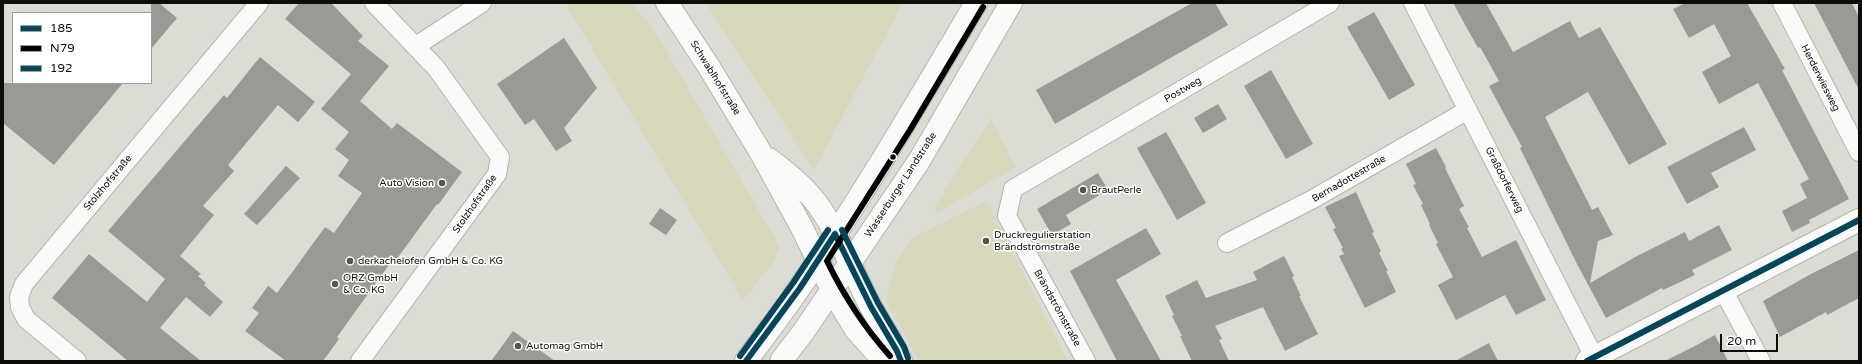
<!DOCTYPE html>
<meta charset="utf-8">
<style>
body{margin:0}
#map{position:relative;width:1862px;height:364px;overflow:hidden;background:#dcdcd5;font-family:"Varela Round",sans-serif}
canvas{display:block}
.frame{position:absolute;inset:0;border:4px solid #0c0c08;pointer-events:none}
.legend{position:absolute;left:12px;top:12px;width:140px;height:72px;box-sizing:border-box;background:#fff;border:1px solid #9e9e9c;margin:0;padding:5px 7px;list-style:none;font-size:12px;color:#0c0c08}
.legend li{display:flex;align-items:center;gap:8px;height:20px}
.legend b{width:20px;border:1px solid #9e9e9c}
.scale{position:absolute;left:1720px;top:334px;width:58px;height:18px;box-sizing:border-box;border:2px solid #0c0c08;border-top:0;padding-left:5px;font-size:12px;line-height:14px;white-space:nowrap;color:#0c0c08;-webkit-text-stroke:3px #fff;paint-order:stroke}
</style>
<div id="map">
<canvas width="1862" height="364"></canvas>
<div class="frame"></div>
<ul class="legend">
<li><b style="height:5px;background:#00465a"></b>185</li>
<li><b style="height:5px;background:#000"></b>N79</li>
<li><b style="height:5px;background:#00465a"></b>192</li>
</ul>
<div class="scale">20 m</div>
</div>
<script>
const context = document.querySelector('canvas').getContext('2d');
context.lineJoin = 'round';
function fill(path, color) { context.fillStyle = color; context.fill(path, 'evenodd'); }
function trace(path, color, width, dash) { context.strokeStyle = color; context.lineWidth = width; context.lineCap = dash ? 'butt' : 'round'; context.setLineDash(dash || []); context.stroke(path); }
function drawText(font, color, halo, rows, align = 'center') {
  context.font = font + ' "Varela Round",sans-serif'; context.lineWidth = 3; context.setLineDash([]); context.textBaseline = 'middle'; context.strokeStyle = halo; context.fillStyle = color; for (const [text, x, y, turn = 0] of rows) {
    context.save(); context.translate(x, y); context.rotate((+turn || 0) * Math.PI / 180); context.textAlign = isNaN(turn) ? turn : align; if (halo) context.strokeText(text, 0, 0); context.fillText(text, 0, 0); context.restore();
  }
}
const green = new Path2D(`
 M565 3H631L652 26 780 247 772 264 743 300Z
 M706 3H903L814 170Z
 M991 119 1016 167 937 213 935 206Z
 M986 201 1068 361H919L886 300 895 264 912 238Z`);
const building = new Path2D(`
 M151 3H159L177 18 151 49Z
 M299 3H331L363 36 358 41 389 66 360 101 392 129 397 123 462 172 438 205 437 204 396 260 394 258 337 337 339 339 323 361H286L245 331 259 313 252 308 268 286 277 293 325 227 334 233 362 193 338 176 349 160 335 149 349 132 321 109 351 74 285 19Z
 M1192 3H1215L1228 25 1055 124 1036 90Z
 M1453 3H1486L1513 52 1570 21 1579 38 1600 27 1667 144 1629 165 1588 92 1545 117 1592 210 1598 207 1613 235 1598 241 1590 283 1637 256 1685 232 1689 241 1719 225 1732 250 1692 270 1695 275 1663 290 1662 288 1606 318 1577 264 1520 148 1522 147 1489 86 1499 81 1480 47 1478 48Z
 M1685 3H1747L1785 69 1782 70 1849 199 1809 220 1810 223 1792 232 1782 211 1807 198 1800 184 1809 179 1758 83 1719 104 1702 72 1731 56 1714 24 1689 38 1673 9Z
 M1814 3H1852L1859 17V90Z
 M1374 12 1415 85 1389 100 1347 27Z
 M564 38 597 88 564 128 572 141 556 151 534 119 525 125 497 84Z
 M260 57 315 102 298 122 278 105 228 165 234 171 203 206 214 215 180 256 201 274 198 276 206 283 204 285 223 302 210 317 186 297 160 328 201 361H128L52 298 89 254 147 302 165 279 108 231 224 95 227 98Z
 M1271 70 1313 144 1286 159 1244 86Z
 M3 83H123L54 165 3 123Z
 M1218 104 1227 119 1203 133 1194 118Z
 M1744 127 1756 150 1711 173 1719 187 1687 204 1667 167Z
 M1166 132 1206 203 1177 220 1137 148Z
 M1436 148 1446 167 1445 168 1464 206 1459 209 1469 227 1467 228 1482 257 1516 240 1546 300 1516 315 1505 295 1456 320 1438 285 1453 277 1436 244 1438 243 1429 225 1430 224 1421 205 1423 204 1413 185 1416 184 1406 164Z
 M286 166 300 178 257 225 244 214Z
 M1098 173 1108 190 1066 215 1071 224 1052 235 1037 209Z
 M1356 192 1374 232 1372 233 1381 251 1379 253 1388 271H1386L1396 292 1365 308 1339 256 1344 254 1341 249 1343 248 1333 229 1336 228 1325 207Z
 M660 208 677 220 666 235 649 224Z
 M1146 228 1161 254 1116 280 1161 361H1117L1070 271Z
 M1859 250V298L1827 315 1826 312 1780 337 1763 301 1809 275Z
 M1284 256 1294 276 1292 277 1301 296H1299L1318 334 1285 351 1263 307 1215 326 1222 339 1219 340 1229 361H1192L1180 336H1182L1172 316 1174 315 1165 296 1197 280 1206 298 1257 280 1253 272Z
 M513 331 555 361H491Z
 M1715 335 1728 361H1665L1693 347Z
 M1489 343 1498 361H1455Z`);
const minor = new Path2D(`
 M1413 3 1594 357
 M1782 3 1859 152
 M416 46 482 3
 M1227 243 1313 199 1468 110
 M1723 290 1761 361
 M77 361 26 319 20 307 19 297 24 284 259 3
 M360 361 497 174 500 157 436 68 374 3
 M1086 361 1007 216 1013 189 1330 3`);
const tertiary = new Path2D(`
 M667 3 709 67 761 153 802 228 832 290 856 330 884 361
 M769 159C786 172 805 187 818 205 839 235 853 272 870 305 880 324 893 341 901 361
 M1587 361 1859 220`);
const primary = new Path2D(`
 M746 361C764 337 783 312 800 287 863 196 919 99 976 3
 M781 361 804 331 919 161 1011 3`);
const bus1 = new Path2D(`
 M835 234 871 307 897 351 901 361
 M746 361 800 288 835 234
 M1587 361 1859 220`);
const bus2 = new Path2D(`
 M890 356C864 327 844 296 827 261L910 130 983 7`);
const bus3 = new Path2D(`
 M842 230 878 303 904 347 908 358
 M740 356 793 283 828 230`);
const markers = [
 [893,157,3.5,"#0c0c08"],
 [442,183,4,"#555550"],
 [1083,190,4,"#555550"],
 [986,241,4,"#555550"],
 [350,261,4,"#555550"],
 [335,284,4,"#555550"],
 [518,346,4,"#555550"]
];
const streetNames = [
 ["Schwablhofstraße",715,78,58],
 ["Herderwiesweg",1820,78,63],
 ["Postweg",1183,90,-30],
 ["Bernadottestraße",1349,179,-30],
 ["Graßdorferweg",1504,180,63],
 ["Stolzhofstraße",108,183,-50],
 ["Wasserburger Landstraße",901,185,-57],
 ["Stolzhofstraße",475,204,-55],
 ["Brändströmstraße",1057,308,61]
];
const poiNames = [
 ["Auto Vision",434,183,"right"],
 ["BrautPerle",1091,190],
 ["Druckregulierstation",994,235],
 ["Brändströmstraße",994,247],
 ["derkachelofen GmbH & Co. KG",358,261],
 ["ORZ GmbH",343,278],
 ["& Co. KG",343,290],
 ["Automag GmbH",526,346]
];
fill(green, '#d8d8bc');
fill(building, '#9a9a95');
trace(minor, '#b4b4af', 20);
trace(tertiary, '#b4b4af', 24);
trace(primary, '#b4b4af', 24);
trace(minor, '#fafaf9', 18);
trace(tertiary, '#fafaf9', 22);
trace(primary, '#fafaf9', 22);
trace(bus1, '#00465a', 6);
trace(bus2, '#000', 6);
trace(bus3, '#00465a', 6);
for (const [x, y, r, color] of markers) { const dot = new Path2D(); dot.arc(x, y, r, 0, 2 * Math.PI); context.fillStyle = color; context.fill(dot); trace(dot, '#fff', 1.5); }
drawText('10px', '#0c0c08', '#fff', streetNames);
drawText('10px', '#0c0c08', '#fff', poiNames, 'left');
</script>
